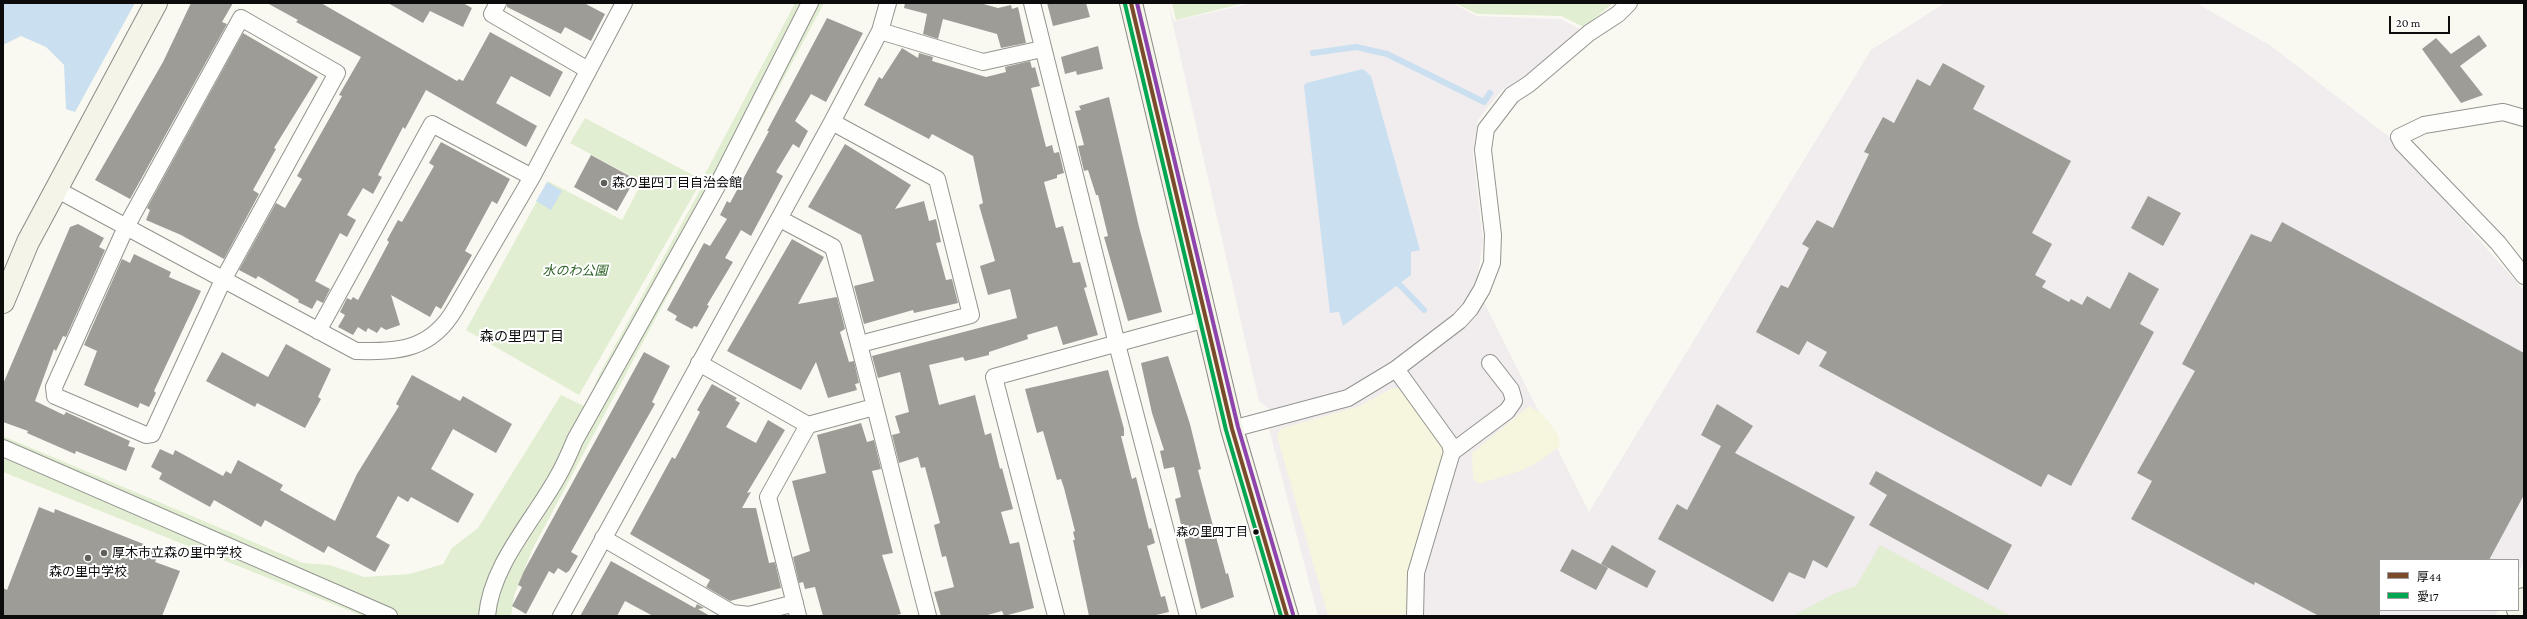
<!DOCTYPE html>
<meta charset="utf-8">
<style>
body{margin:0}
#map{position:relative;width:2527px;height:619px;overflow:hidden;background:#faf9f1;font-family:"Crimson Pro","Noto Sans JP",serif}
canvas{display:block}
.frame{position:absolute;inset:0;border:4px solid #0c0c0c;pointer-events:none}
.legend{position:absolute;left:2379px;top:559px;width:140px;height:52px;box-sizing:border-box;background:#fff;border:1px solid #9e9e9e;margin:0;padding:5px 7px;list-style:none;font-size:12px;color:#0c0c0c}
.legend li{display:flex;align-items:center;gap:8px;height:20px}
.legend b{width:20px;border:1px solid #9e9e9e}
.scale{position:absolute;left:2389px;top:16px;width:61px;height:18px;box-sizing:border-box;border:2px solid #0c0c0c;border-top:0;padding-left:5px;font-size:12px;line-height:14px;white-space:nowrap;color:#0c0c0c;-webkit-text-stroke:3px #fff;paint-order:stroke}
</style>
<div id="map">
<canvas width="2527" height="619"></canvas>
<div class="frame"></div>
<ul class="legend">
<li><b style="height:5px;background:#7a4b2a"></b>厚44</li>
<li><b style="height:5px;background:#00a651"></b>愛17</li>
</ul>
<div class="scale">20 m</div>
</div>
<script>
const context = document.querySelector('canvas').getContext('2d');
context.lineJoin = 'round';
function fill(path, color) { context.fillStyle = color; context.fill(path, 'evenodd'); }
function trace(path, color, width, dash) { context.strokeStyle = color; context.lineWidth = width; context.lineCap = dash ? 'butt' : 'round'; context.setLineDash(dash || []); context.stroke(path); }
function drawText(font, color, halo, rows, align = 'center') {
  context.font = font + ' "Crimson Pro","Noto Sans JP",serif'; context.lineWidth = 4; context.setLineDash([]); context.textBaseline = 'middle'; context.strokeStyle = halo; context.fillStyle = color; for (const [text, x, y, turn = 0] of rows) {
    context.save(); context.translate(x, y); context.rotate((+turn || 0) * Math.PI / 180); context.textAlign = isNaN(turn) ? turn : align; if (halo) context.strokeText(text, 0, 0); context.fillText(text, 0, 0); context.restore();
  }
}
const industrial = new Path2D(`
 M1168 3 1174 21 1253 3H1452L1477 16 1561 19 1583 31 1523 77 1501 91 1478 120 1473 154 1483 241 1476 286 1589 512 1871 50 1945 3H2196L2271 46 2388 136 2524 291V562L2518 573V560H2380V610H2498L2495 616H1318L1269 429 1276 425 1275 414 1259 401Z`);
const farmland = new Path2D(`
 M1392 388H1402L1447 450 1410 616H1328L1277 436 1280 429 1360 406Z
 M1529 406 1543 415 1558 434 1560 446 1540 461 1520 471 1479 484 1473 479 1472 453Z`);
const green = new Path2D(`
 M795 3H824L532 550 514 596 511 616H363L3 472V436L303 563 330 565 364 577 410 574 443 564 452 548 478 528 561 395 586 407 599 375 705 181 703 178Z
 M1172 3H1245L1176 20Z
 M1455 3H1613L1584 27 1561 16 1477 14Z
 M585 118 702 180 579 395 466 330 548 181 622 220 642 182 570 143Z
 M1880 545 2011 616H1793L1833 594 1856 586Z`);
const water = new Path2D(`
 M3 3H135L75 112 66 109 64 65 46 47 21 36 3 45Z
 M1363 69 1371 76 1420 250 1411 252V275L1343 326 1339 312 1330 313 1304 86 1306 83Z
 M547 182 562 191 551 210 536 201Z`);
const stream = new Path2D(`
 M1313 53 1356 47 1387 54 1484 102 1490 93
 M1399 284 1424 310`);
const building = new Path2D(`
 M191 3H233L222 22 227 24 130 199 95 180 163 62Z
 M267 3H321L457 81 459 79 463 81 490 32 563 72 550 97 511 76 496 103 537 126 526 147 426 90 405 129 403 127 378 175 382 177 373 194 363 188 347 215 356 220 347 237 340 233 315 281 330 289 323 303 317 300 312 309 298 302 299 300 258 276 256 279 239 270 276 203 285 208 302 179 297 176 342 96 339 95 361 57 296 22 298 20Z
 M388 3H463L472 8 463 27 430 11 423 23Z
 M507 3H584L605 14 591 41 565 27 561 34 507 7Z
 M905 3H980L998 8 1011 5 1012 9 1018 7 1026 43 1001 48 997 34 943 19 938 39 923 34 927 14 904 8Z
 M1047 3H1086L1090 17 1053 26Z
 M827 18 863 33 826 102 811 94 795 121 808 131 799 148 793 144 776 172 783 176 751 236 741 230 725 258 733 262 707 305 709 306 697 327 694 326 692 329 675 320 677 316 667 310 704 243 710 246 727 219 720 215 727 201 730 203 769 131H767Z
 M243 33 318 77 274 148 276 149 253 190 259 194 224 259 181 235 146 220 150 210 147 208Z
 M2479 35 2487 46 2460 66 2483 95 2461 103 2422 49 2436 38 2451 54Z
 M1098 46 1103 69 1077 75 1076 71 1065 74 1061 57Z
 M902 48 918 58 919 53 933 57 932 61 986 77 1006 72 1005 67 1030 61 1032 68 1035 67 1040 86 1031 88 1046 147 1052 145 1054 153 1059 152 1064 173 1057 175V178L1044 182 1056 228 1063 226 1073 263 1080 262 1087 287 1084 288 1098 335 1063 345 1057 326 1027 335 1028 339 989 352V355L965 361 963 357 929 365 939 405 975 395 985 435 991 433 1000 469 1002 468 1013 509 1001 512 1010 544 1019 542 1034 608 1004 616 1002 611 984 616H941L934 592 954 587 946 556 942 557 934 525 940 523 925 467 921 468 918 457 899 463 892 435 900 433 895 416 909 412 900 372 878 378 872 356 1017 318 1010 289 988 295 980 266 995 261 979 205 983 203 973 156 932 134 929 139 864 105 879 77 882 79Z
 M1943 63 1985 86 1973 109 2071 161 2032 233 2052 244 2035 275 2046 281 2042 287 2069 302 2071 299 2082 305 2087 296 2110 309 2129 272 2159 289 2140 324 2154 332 2071 486 2048 474 2041 487 1819 366 1827 352 1807 341 1799 355 1756 332 1781 285 1788 288 1809 248 1802 244 1817 220 1833 228 1869 154 1864 152 1883 117 1894 123 1917 79 1930 86Z
 M1109 97 1139 227 1162 312 1128 321 1104 237 1108 236 1098 195H1096L1088 170 1084 171 1083 167 1078 146 1084 145 1075 111 1081 110 1079 106Z
 M441 142 510 179 497 204 492 201 465 251 472 255 441 309 436 306 430 317 391 295 400 325 386 330 381 327 377 333 368 328 366 332 358 327 353 335 338 327 345 315 340 312 347 298 351 300 353 297 358 300 389 242 387 240 398 220 402 222 434 166 429 163Z
 M845 144 911 185 895 209 924 201 929 221 936 219 941 242 936 243 946 280 952 279 958 303 914 313 913 310 864 324 854 286 874 281 861 235 808 207Z
 M591 155 635 179 617 211 574 187Z
 M2148 196 2181 213 2163 246 2131 228Z
 M2282 222 2524 353V495L2489 560H2380V616H2319L2255 582 2254 585 2131 519 2152 481 2137 473 2195 371 2182 364 2251 234 2271 242Z
 M78 224 104 238 99 247 105 250 66 337 63 336 56 351 54 349 35 401 64 415 66 412 130 441 128 446 135 448 126 471 76 451 75 454 27 433 28 431 3 422V384L70 227Z
 M792 239 824 257 798 304 837 297 845 329 840 332 849 362 854 361 859 383 855 384 857 390 828 398 816 362 801 390 727 351Z
 M134 254 171 272 169 277 201 291 154 391 156 393 149 407 140 403 138 408 84 385 97 351 84 345 122 259 130 263Z
 M286 344 331 369 318 397 321 399 305 428 257 403 255 407 206 381 222 352 268 377Z
 M644 352 670 366 652 402 655 404 571 552 578 556 569 571 566 573 558 568 554 574 549 571 526 614 512 606 522 587 518 585 524 571Z
 M1168 356 1190 424 1201 469 1198 470 1226 574 1228 573 1234 597 1201 609 1175 499 1181 497 1174 467 1164 469 1160 451 1164 450 1152 413 1141 363Z
 M1108 370 1124 429V436H1121L1132 479 1136 477 1149 529 1151 528 1155 543 1147 546 1161 597 1165 596 1169 612 1152 616H1089L1073 540H1075L1073 532 1075 531 1064 488 1061 479 1057 480 1043 431 1037 433 1025 389Z
 M412 375 460 401 463 396 512 424 496 453 453 429 431 469 474 494 458 523 411 497 408 502 398 496 376 537 390 545 375 572 328 546 324 553 265 520 261 527 214 500 210 507 159 479 162 473 151 467 160 449 173 455 175 450 223 476 226 471 231 474 238 460 283 485 280 490 335 521 357 474 399 406 396 404Z
 M712 384 737 398 735 400 740 403 726 427 756 443 768 420 785 430 747 493 751 492 742 508H756L769 563 775 562 781 588 730 601 706 587 710 580 630 534 672 457 675 459 700 412 697 410Z
 M1717 404 1753 426 1735 453 1855 517 1827 568 1813 560 1805 579 1789 572 1773 602 1658 539 1677 504 1687 510 1721 446 1701 435Z
 M861 423 867 442 874 440 881 469 872 471 893 553 882 555 901 614 892 616H823L815 587 805 589 803 582 799 583 793 557 810 551 792 481 826 473 817 435Z
 M1876 471 2012 545 1988 590 1869 525 1887 495 1869 484Z
 M39 507 54 513 55 509 146 545 144 547 159 553 155 562 180 571 162 616H3V588L7 590Z
 M1612 545 1656 571 1647 588 1601 564Z
 M1572 549 1608 568 1596 590 1560 571Z
 M611 561 695 608 697 604 704 608 698 609 710 616H653L625 601 617 616H580Z`);
const street = new Path2D(`
 M498 3 492 14 588 70
 M1032 3 1117 344 1188 616
 M241 18 337 73 223 280 152 434 146 435 55 396 54 387 126 227Z
 M880 31 983 62 1042 49
 M2524 118 2503 112 2424 125 2399 137 2402 143 2498 243 2524 276
 M832 122 937 179 971 315 860 344
 M56 189 356 351C399 352 431 350 455 309L532 177 624 3
 M780 219 833 247C867 369 896 493 928 616
 M318 331 432 124 532 177
 M699 363 808 425
 M1396 369 1450 444 1452 452 1416 573 1415 616
 M1232 429 1348 398 1396 369 1459 321 1470 309 1482 289 1492 263 1493 235 1483 150 1486 129 1512 95 1529 84 1589 33 1618 14 1629 3
 M3 448 389 616
 M1452 452 1507 411 1514 401 1511 390 1490 363
 M603 538 732 613 749 615 795 603
 M487 616C491 565 534 520 558 476 565 464 570 452 575 440L717 186 810 3
 M561 616 832 122 880 31 888 3
 M798 616 768 497 808 425 874 407
 M1056 616 994 377 1206 319`);
const secondary = new Path2D(`
 M1131 3 1232 429 1287 616
 M3 302 28 242 156 3
 M2518 610 2524 599`);
const bus1 = new Path2D(`
 M1131 3 1232 429 1287 616`);
const bus2 = new Path2D(`
 M1125 4 1226 430 1281 616`);
const bus3 = new Path2D(`
 M1137 3 1238 427 1293 614`);
const markers = [
 [604,183,4,"#5f5f5c"],
 [1256,532,3.5,"#0c0c0c"],
 [104,553,4,"#5f5f5c"],
 [88,558,4,"#5f5f5c"]
];
const busNames = [
 ["森の里四丁目",1248,532]
];
const poiNames = [
 ["森の里四丁目自治会館",612,183],
 ["厚木市立森の里中学校",112,553],
 ["森の里中学校",88,572,"center"]
];
const parkNames = [
 ["水のわ公園",575,271]
];
const neighbourhoodNames = [
 ["森の里四丁目",522,337]
];
fill(industrial, '#f1ecee');
fill(farmland, '#f6f5de');
fill(green, '#e1eed2');
fill(water, '#cae0f1');
trace(stream, '#cae0f1', 6);
fill(building, '#9d9c97');
trace(street, '#93938f', 18);
trace(secondary, '#8a8986', 24);
trace(street, '#fefefd', 16);
trace(secondary, '#f4f4e9', 22);
trace(bus1, '#7a4b2a', 4);
trace(bus2, '#00a651', 4);
trace(bus3, '#8e44ad', 4);
for (const [x, y, r, color] of markers) { const dot = new Path2D(); dot.arc(x, y, r, 0, 2 * Math.PI); context.fillStyle = color; context.fill(dot); trace(dot, '#fff', 1.5); }
drawText('12px', '#0c0c0c', '#fff', busNames, 'right');
drawText('13px', '#0c0c0c', '#fff', poiNames, 'left');
drawText('italic 13px', '#295f22', '#fff', parkNames);
drawText('14px', '#0c0c0c', '#fff', neighbourhoodNames);
</script>
